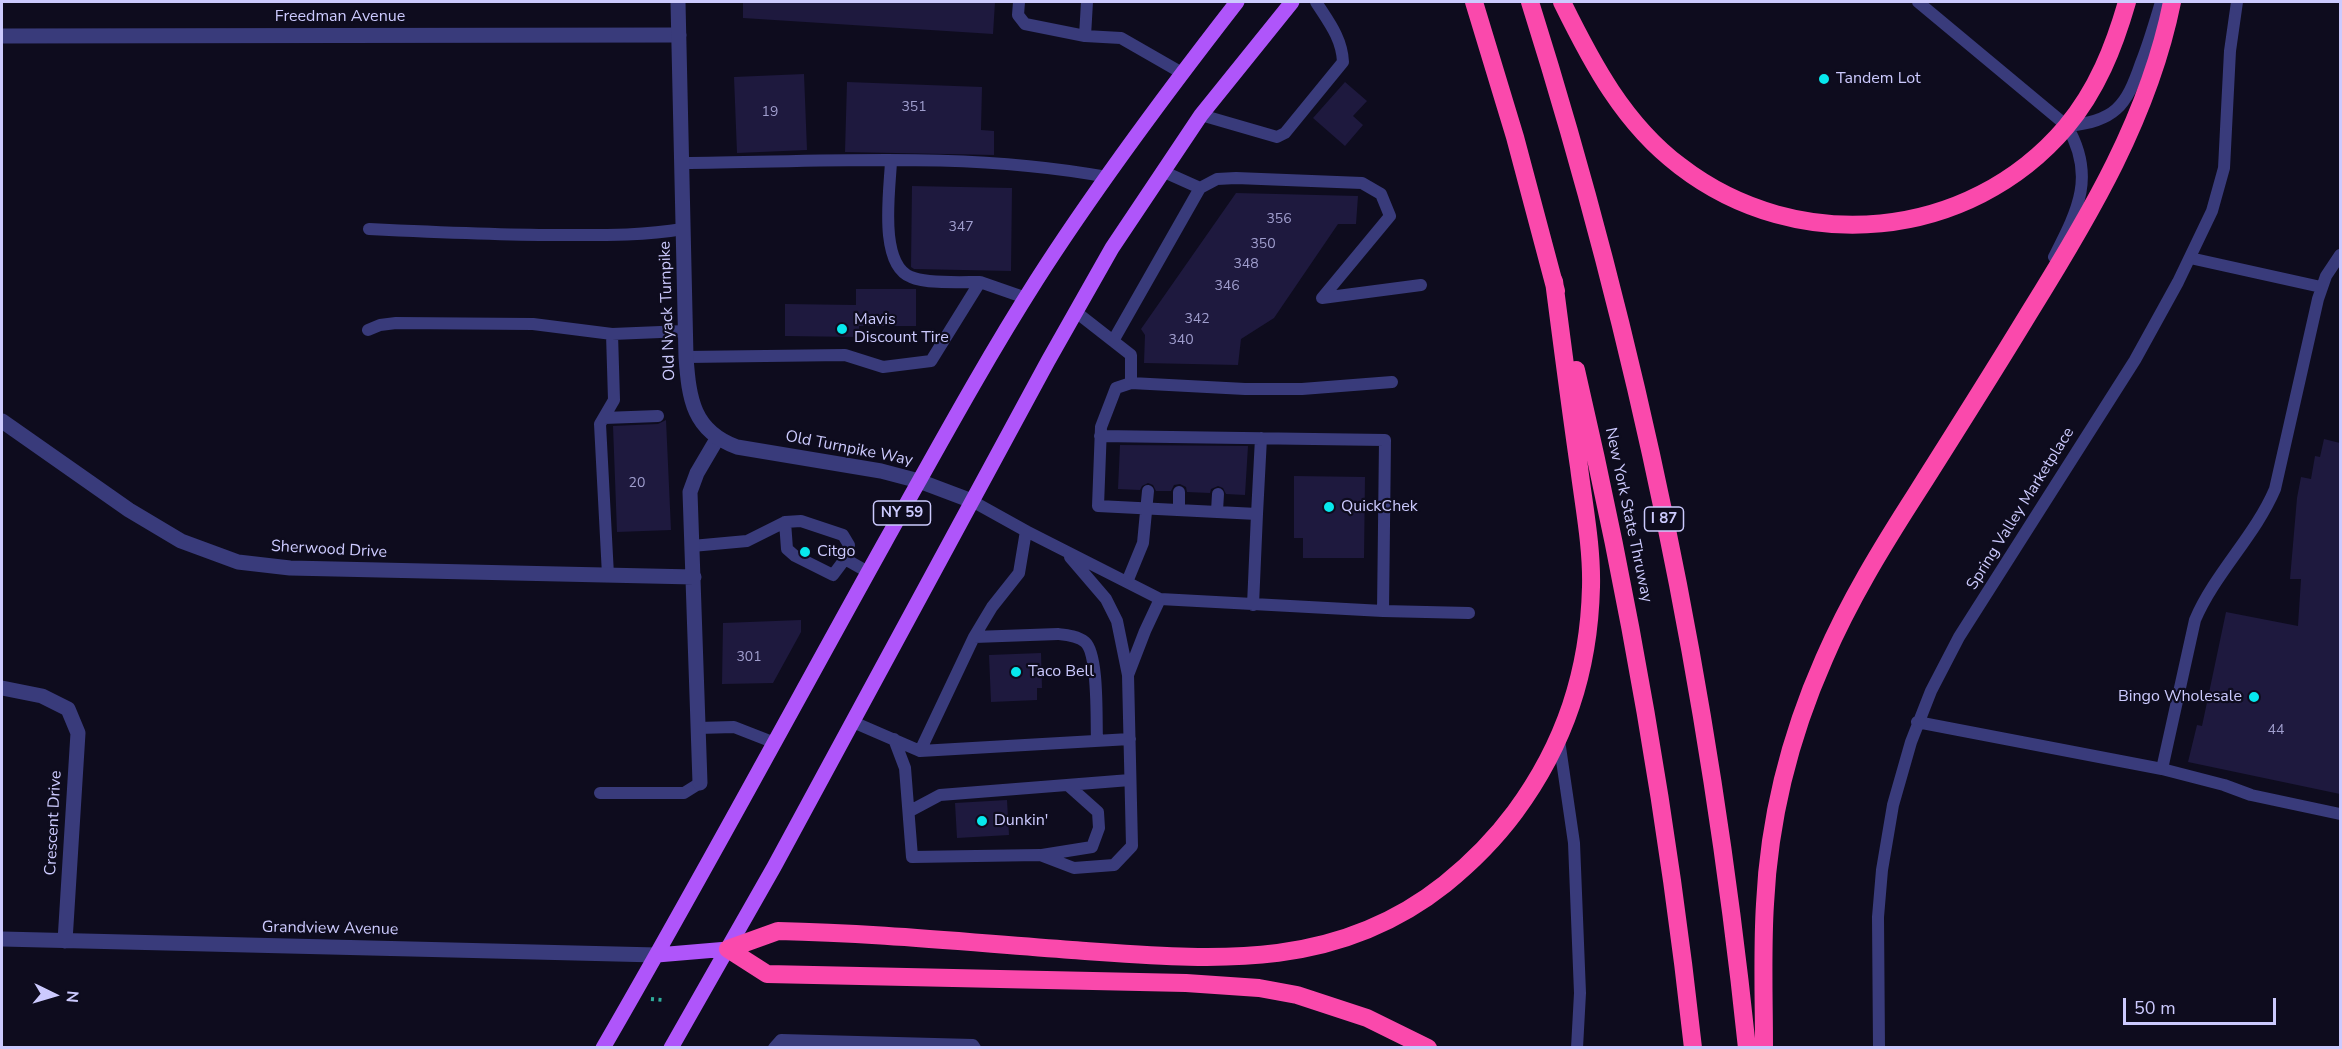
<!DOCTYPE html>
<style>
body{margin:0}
#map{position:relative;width:2342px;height:1049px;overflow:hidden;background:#0e0c1e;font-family:"Nunito Sans",sans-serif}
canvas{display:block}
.frame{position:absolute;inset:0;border:3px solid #cccafe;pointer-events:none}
.north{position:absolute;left:24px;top:965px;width:60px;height:60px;-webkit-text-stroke:4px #0e0c1e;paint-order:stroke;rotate:95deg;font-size:16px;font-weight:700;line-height:24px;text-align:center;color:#cccafe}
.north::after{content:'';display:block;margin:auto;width:21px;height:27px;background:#cccafe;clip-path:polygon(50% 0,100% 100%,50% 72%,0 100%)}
.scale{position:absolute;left:2123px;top:998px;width:153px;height:27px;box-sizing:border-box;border:3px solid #cccafe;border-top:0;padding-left:8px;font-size:18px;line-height:21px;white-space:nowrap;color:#cccafe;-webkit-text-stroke:4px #0e0c1e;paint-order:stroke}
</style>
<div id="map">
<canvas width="2342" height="1049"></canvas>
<div class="frame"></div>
<div class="north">N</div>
<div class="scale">50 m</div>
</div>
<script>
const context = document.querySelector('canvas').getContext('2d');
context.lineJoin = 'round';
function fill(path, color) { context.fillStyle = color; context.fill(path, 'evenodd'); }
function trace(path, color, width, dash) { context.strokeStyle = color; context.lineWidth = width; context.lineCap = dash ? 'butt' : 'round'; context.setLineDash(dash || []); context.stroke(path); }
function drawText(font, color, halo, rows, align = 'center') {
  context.font = font + ' "Nunito Sans",sans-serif'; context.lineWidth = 4.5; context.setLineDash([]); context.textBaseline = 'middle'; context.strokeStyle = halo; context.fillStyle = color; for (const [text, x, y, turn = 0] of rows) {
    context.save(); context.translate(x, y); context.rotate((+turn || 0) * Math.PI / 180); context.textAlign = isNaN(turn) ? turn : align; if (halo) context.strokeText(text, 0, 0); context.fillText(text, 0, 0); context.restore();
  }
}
const building = new Path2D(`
 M743 2H995L993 34 743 18Z
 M804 74 807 150 737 153 734 77Z
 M847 82 982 87 981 130 994 131V155L845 152Z
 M1345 82 1367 101 1353 116 1363 125 1345 146 1313 118Z
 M912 186 1012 188 1011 271 914 269 911 267Z
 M1236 193 1358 196 1356 224H1338L1274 318 1241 339 1238 365 1144 363 1145 335 1141 329Z
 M856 289H916V326H859V337L785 336V304L856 305Z
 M666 420 671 530 617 532 613 426 658 424Z
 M2324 439 2340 443V794L2188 762 2197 725 2202 726 2226 612 2298 626 2301 579H2290L2297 498 2301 477 2311 479 2315 456 2320 457Z
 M1120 445 1248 446 1245 495 1226 494 1223 488 1218 486 1211 489 1210 493 1187 492 1186 487 1180 484 1174 485 1171 491H1156L1153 485 1148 483 1142 486 1140 490 1118 489Z
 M1294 476 1365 477 1364 558H1303V538H1294Z
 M801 620V632L773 683 722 684 723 623Z
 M1041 653 1042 688H1037V700L991 702 989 655Z
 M1007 800 1009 835 957 838 955 803Z`);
const path = new Path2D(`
 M651 999 663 1000`);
const service = new Path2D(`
 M1019 2 1018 15 1025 24 1085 36
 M1087 2 1085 36 1121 38 1182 73
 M1918 2 2067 126C2096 176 2078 210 2054 257
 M1201 115 1277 137 1285 133 1343 62C1342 38 1328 21 1316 2
 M2067 126C2115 121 2126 107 2141 63 2149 43 2155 22 2161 2
 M891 161C890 189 878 264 911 277 926 284 962 282 980 282
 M682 163C823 162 967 151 1107 177
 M1200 188 1217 179 1236 178 1362 183 1381 194 1390 216 1322 298 1421 285
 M369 229C431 232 493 235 556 235 599 235 641 236 683 229
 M2190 258 2321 287
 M1076 312 1131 355V383
 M368 330 380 325 396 323 533 324 612 334 685 331
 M1113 341 1200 188 1162 171
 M686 357 845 355 883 367 931 361 980 282 1026 298
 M604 418 658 416
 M972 501 1026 531 1160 599 1383 611 1385 440 1100 436
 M1179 509V492
 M1217 511 1218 494
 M1257 514 1261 438
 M785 522 787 549 795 556 833 575 845 559
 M692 546 747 541 785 522 801 521 843 535 849 545 845 559 868 572
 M1070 557 1106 599 1117 621 1128 675
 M608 575 600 424 614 400 612 334
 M1127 582 1143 543 1148 491
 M1253 605 1257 514 1098 506 1101 427 1116 388 1131 383 1245 389H1302L1392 382
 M1383 611 1469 613
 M974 637 1058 634C1067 635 1078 636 1085 642 1099 654 1096 721 1097 740
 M853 722 920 751 1130 739
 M1917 722 2162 769 2224 785 2251 795 2340 814
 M698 728 734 727 775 743
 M894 739 905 768 912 857 1040 855 1074 868 1114 865 1132 846 1128 675 1145 631 1160 599
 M1559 740 1574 843 1580 993 1577 1048
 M920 751 974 637 992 607 1019 573 1026 531
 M2162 769 2195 620C2215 573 2255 536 2275 489L2318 299 2326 276 2340 255
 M600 793H684L700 783
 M910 811 940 795 1130 780
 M1042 855 1092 847 1099 828 1098 812 1070 787
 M774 1048 781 1040 973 1045 975 1048
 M1879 1048 1878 917 1882 870 1893 805 1911 742 1931 691 1959 637 2135 360 2178 282 2212 211 2224 168 2230 51 2237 2`);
const minor = new Path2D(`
 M2 36 679 35
 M2 421 129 510 181 541 238 562 290 568 694 577
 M2 688 42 696 68 709 78 733 65 941
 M700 783 690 492 697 473 717 439
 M2 939 657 955`);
const tertiary = new Path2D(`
 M678 2 686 357C689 399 693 431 737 447L881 471 919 481 972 501`);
const primary = new Path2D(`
 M657 955 728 949
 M603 1048C700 881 791 711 885 542 934 455 982 366 1036 281 1098 184 1167 92 1237 2
 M671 1048 774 867 1048 361 1112 248 1201 115 1292 2`);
const motorway = new Path2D(`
 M1474 2 1515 137 1556 291
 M1530 2C1637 341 1710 693 1747 1048
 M1562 2C1592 63 1624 124 1680 166 1798 257 1969 241 2066 127 2097 90 2114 47 2127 2
 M1576 370C1628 593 1668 819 1693 1048
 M728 949 778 931C876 933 974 943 1072 950 1207 959 1332 974 1445 884 1471 863 1495 839 1515 812 1565 744 1589 671 1591 587 1592 547 1584 507 1579 467 1570 405 1562 343 1554 281
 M728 949 767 974 1186 983 1259 988 1297 995 1367 1018 1428 1048
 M1764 1048C1764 1000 1762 951 1765 904 1769 820 1790 736 1824 659 1849 601 1882 547 1916 494 1954 434 1992 374 2029 313 2090 215 2149 116 2172 2`);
const markers = [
 [1824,79,6,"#07e8ed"],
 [842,329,6,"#07e8ed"],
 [1329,507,6,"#07e8ed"],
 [805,552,6,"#07e8ed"],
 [1016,672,6,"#07e8ed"],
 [2254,697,6,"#07e8ed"],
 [982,821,6,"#07e8ed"]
];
const numberNames = [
 ["351",914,108],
 ["19",770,113],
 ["356",1279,220],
 ["347",961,228],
 ["350",1263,245],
 ["348",1246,265],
 ["346",1227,287],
 ["342",1197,320],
 ["340",1181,341],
 ["20",637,484],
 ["301",749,658],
 ["44",2276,731]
];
const shields = [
 [902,513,57],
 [1664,519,39]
];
const shieldNames = [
 ["NY 59",902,513],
 ["I 87",1664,519]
];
const streetNames = [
 ["Freedman Avenue",340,17],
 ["Old Nyack Turnpike",668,311,-92],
 ["Old Turnpike Way",849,449,11],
 ["Spring Valley Marketplace",2021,509,-58],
 ["New York State Thruway",1628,515,78],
 ["Sherwood Drive",329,550,3],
 ["Crescent Drive",54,823,-87],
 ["Grandview Avenue",330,929,1]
];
const poiNames = [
 ["Tandem Lot",1836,79],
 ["Mavis",854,320],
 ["Discount Tire",854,338],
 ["QuickChek",1341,507],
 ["Citgo",817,552],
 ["Taco Bell",1028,672],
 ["Bingo Wholesale",2242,697,"right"],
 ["Dunkin'",994,821]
];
fill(building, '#1e193e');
trace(path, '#30ac9b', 4, [3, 4.5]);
trace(service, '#393b7b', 12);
trace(minor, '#393b7b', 15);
trace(tertiary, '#393b7b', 15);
trace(primary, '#af55fa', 15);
trace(motorway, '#fa49ac', 18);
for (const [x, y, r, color] of markers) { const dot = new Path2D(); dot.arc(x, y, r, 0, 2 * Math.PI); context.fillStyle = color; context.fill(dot); trace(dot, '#0e0c1e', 2); }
drawText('14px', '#a09ece', null, numberNames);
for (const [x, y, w] of shields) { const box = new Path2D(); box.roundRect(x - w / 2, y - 12, w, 24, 4.5); context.fillStyle = '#0e0c1e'; context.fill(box); trace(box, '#cccafe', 1.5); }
drawText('bold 15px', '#cccafe', null, shieldNames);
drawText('16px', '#cccafe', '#0e0c1e', streetNames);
drawText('16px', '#cccafe', '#0e0c1e', poiNames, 'left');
</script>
